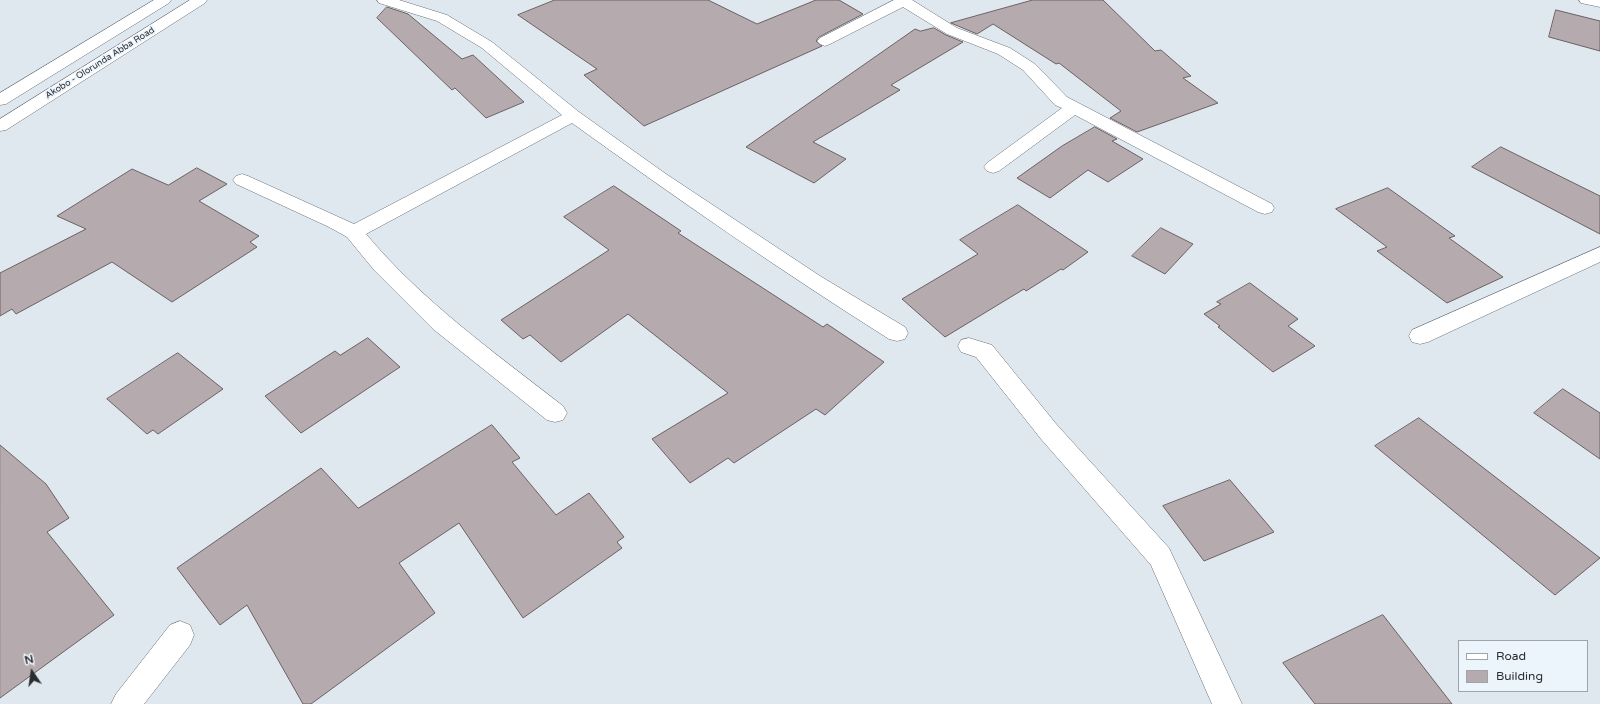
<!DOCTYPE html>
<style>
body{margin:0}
#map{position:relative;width:1600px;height:704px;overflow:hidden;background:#dfe7ef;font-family:"Varela Round",sans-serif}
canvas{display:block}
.legend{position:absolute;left:1458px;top:640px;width:130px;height:52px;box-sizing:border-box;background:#ecf4fc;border:1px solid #9ea4aa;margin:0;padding:5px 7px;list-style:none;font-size:12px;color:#2a2d30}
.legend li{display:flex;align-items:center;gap:8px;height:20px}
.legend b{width:20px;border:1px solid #9ea4aa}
.north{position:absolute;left:12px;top:652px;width:40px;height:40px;-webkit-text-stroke:3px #ecf4fc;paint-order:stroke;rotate:347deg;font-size:11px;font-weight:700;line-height:16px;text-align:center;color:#2a2d30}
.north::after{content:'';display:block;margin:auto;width:14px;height:18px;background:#2a2d30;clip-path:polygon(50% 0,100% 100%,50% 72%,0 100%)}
</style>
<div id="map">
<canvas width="1600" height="704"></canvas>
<ul class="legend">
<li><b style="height:5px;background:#fff"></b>Road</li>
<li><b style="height:11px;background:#b5aaad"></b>Building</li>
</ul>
<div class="north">N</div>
</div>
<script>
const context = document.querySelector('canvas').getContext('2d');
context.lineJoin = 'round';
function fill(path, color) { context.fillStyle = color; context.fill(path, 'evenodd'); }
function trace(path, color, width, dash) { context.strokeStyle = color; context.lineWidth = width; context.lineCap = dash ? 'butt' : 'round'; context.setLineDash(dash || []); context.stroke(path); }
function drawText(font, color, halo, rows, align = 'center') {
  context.font = font + ' "Varela Round",sans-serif'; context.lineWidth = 3.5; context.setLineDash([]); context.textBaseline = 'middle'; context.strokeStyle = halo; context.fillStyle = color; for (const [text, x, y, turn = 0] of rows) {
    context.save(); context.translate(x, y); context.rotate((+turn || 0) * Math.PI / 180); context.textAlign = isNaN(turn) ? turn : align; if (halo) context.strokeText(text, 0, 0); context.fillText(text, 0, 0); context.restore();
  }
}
const building = new Path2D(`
 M555 0H708L757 24 816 0H839L863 14 819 37 816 41 822 46 644 126 584 75 597 69 518 15Z
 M1033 0H1103L1155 51 1161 50 1191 76 1183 78 1218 103 1137 132 1110 118 1121 111 1059 63 1056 64 993 24 977 34 951 23Z
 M387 7 408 14 462 59 473 55 524 102 486 118 455 88 452 90 377 18Z
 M1556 10 1600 21V51L1549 37Z
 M934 28 946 35 963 42 891 85 900 90 813 142 846 159 814 183 746 147 915 29 920 31Z
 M1095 127 1117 139 1112 141 1143 159 1108 182 1088 170 1050 198 1017 178 1062 146Z
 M1501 147 1600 196V234L1472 167Z
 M197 168 227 184 199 201 259 236 250 242 257 247 172 302 112 262 16 314 12 309 0 316V273L86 229 57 216 132 169 168 185Z
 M614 186 681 231 678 233 823 327 827 324 884 362 825 415 816 409 734 463 728 458 690 483 652 439 728 393 628 314 561 362 530 335 523 339 501 320 609 250 564 217Z
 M1388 188 1455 236 1449 238 1503 277 1447 303 1377 251 1387 247 1336 209Z
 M1018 205 1088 252 1063 270 1061 269 1026 291 1024 289 945 337 902 299 978 254 960 240Z
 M1161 228 1193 244 1165 274 1132 256Z
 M1250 283 1298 319 1288 326 1315 346 1273 372 1218 327 1220 326 1204 314 1221 304 1217 302Z
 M368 338 400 367 301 433 265 396 335 351 340 355Z
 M178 353 223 389 158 434 153 430 147 434 107 399Z
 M1563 389 1600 413V459L1534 413Z
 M1419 418 1600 558 1555 595 1375 446Z
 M492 425 520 458 512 462 556 515 589 493 624 537 617 542 622 548 523 618 459 523 399 563 435 613 311 704H303L247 605 220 625 177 568 321 468 358 508Z
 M0 445 46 484 69 518 47 532 114 615 0 698Z
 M1230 480 1274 532 1204 561 1163 506Z
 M1383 615 1452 704H1315L1283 663Z`);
const minor = new Path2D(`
 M377 0H399L447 15 492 42 579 112 666 174 820 276 905 327 908 333 905 339 897 341 889 339C781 271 676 198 572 123L366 234C423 302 494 352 563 406L567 413 563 420 555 422 547 420 433 329 374 270 347 237 329 227 236 184 233 180 236 176 242 174 248 176 354 224 562 115 482 48 437 21 379 3Z
 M894 0H912L957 28 1010 48 1035 64 1067 97 1272 204 1274 208 1272 212 1265 214 1258 212 1075 115 999 171 993 173 987 171 984 167 987 163 1062 108 1055 105 1023 70 998 54 947 34 903 7 830 44 825 46 820 44 817 41 820 38Z
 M1579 0H1600V7L1581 3Z
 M1600 247V262L1428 342 1420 344 1412 342 1409 336 1412 330Z
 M969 338 992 345 1057 425 1169 548 1242 704H1212L1151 565 1041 439 976 357 961 352 958 346 961 340Z
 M180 621 190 625 194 635 190 645 144 704H111L116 694 170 625Z`);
const major = new Path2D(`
 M154 0H171L169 3 6 104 0 105V93Z
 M190 0H207L205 3 6 130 0 131V119Z`);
const farStreetnames = [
 ["Akobo - Olorunda Abba Road",100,63,-32]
];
fill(building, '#b5aaad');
trace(building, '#6b6163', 1);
trace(minor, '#697077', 1);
trace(major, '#697077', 1);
fill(minor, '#fff');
fill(major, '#fff');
drawText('9px', '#2a2d30', '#ecf4fc', farStreetnames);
</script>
